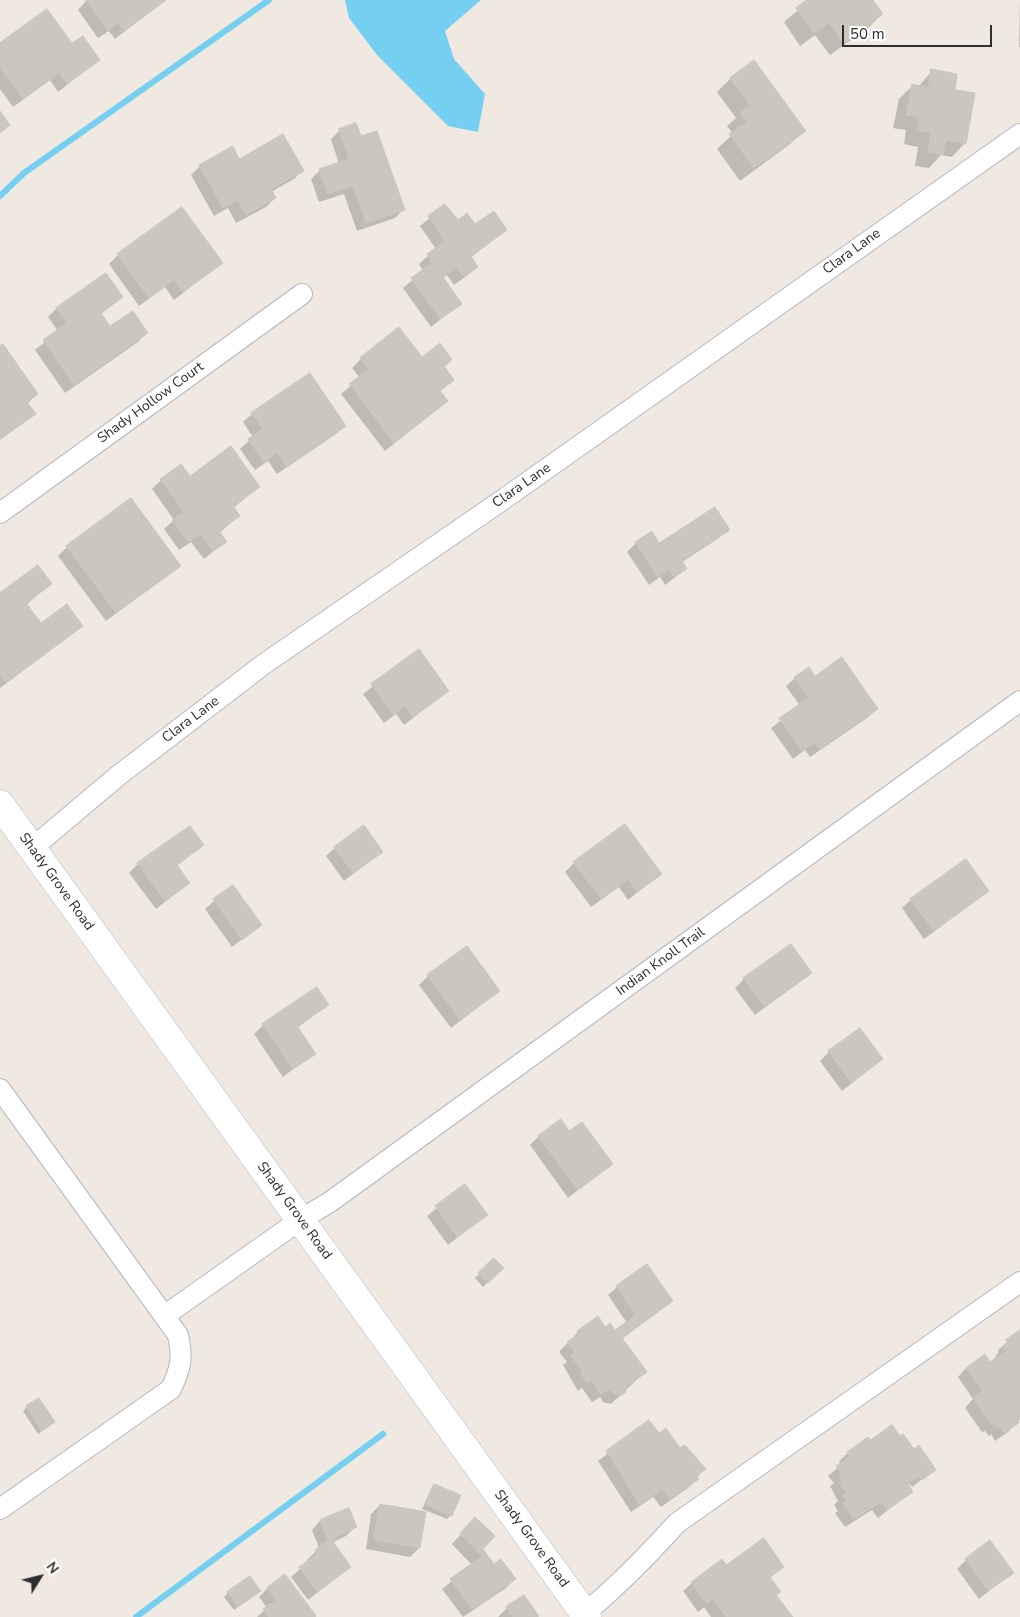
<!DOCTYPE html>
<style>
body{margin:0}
#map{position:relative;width:1020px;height:1617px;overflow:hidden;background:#efe9e1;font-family:"Nunito Sans",sans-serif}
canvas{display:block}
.north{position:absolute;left:15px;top:1552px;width:50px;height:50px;-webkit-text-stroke:4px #fff;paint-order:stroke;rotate:54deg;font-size:14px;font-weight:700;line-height:20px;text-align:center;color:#2e2e2e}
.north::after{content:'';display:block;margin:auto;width:18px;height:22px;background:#2e2e2e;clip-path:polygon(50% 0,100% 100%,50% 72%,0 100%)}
.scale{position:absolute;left:842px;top:25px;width:150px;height:22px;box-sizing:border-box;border:2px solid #2e2e2e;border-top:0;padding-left:6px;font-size:15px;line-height:18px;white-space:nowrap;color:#2e2e2e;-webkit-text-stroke:4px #fff;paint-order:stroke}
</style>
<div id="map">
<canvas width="1020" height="1617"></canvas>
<div class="north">N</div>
<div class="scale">50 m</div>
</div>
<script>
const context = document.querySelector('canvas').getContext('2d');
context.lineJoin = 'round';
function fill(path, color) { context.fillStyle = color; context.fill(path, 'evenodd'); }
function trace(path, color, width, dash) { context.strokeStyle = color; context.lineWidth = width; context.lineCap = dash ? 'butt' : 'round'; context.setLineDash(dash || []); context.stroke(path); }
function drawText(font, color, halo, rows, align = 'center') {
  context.font = font + ' "Nunito Sans",sans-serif'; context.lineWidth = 4.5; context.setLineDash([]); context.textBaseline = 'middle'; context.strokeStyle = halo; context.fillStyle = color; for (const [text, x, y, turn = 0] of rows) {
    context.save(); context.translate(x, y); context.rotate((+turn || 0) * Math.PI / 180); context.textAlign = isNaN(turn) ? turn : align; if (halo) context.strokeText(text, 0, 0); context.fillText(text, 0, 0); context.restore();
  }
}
const water = new Path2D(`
 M345 0H481L445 31 454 59 485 94 478 132 448 126 377 55 349 18Z`);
const shadow = new Path2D(`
 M87 0H163L164 1 115 39 109 31 98 38 78 10Z
 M810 0H871L882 14 868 28 830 55 815 35 800 46 784 22Z
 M1020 0V47H1019Z
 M0 44 72 45 98 60 58 92 50 80 13 107 0 89Z
 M932 71 953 91 965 143 952 157 941 155 929 168 915 166 918 147 904 144 906 130 893 128 899 99 912 86 918 87Z
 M731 78 804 131 790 144 740 181 717 149 733 134 727 126 736 118 717 92Z
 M340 130 360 138 403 210 395 218 357 231 344 194 319 202 311 179 320 170 339 164 331 139Z
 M239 160 302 171 294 179 271 192 275 198 266 207 236 223 228 208 214 216 191 175 200 166Z
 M445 206 457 222 506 230 470 258 477 267 468 275 454 285 447 275 442 278 461 303 431 327 403 288 423 271 419 264 436 249 420 226Z
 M118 255 221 263 174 300 165 287 139 306 109 264Z
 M122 297 101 314 110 328 146 333 138 342 65 393 35 350 58 331 48 317 57 308Z
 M0 347 37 394 27 404 34 414 0 440Z
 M361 359 451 360 443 368 439 392 447 401 385 451 341 394 360 378 352 368Z
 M252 414 345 425 336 434 277 474 268 461 255 470 240 449 253 437 243 422Z
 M190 478 259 487 233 508 239 516 219 533 225 542 204 559 191 542 179 550 164 529 174 520 152 489 161 480Z
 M728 529 719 538 682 562 686 569 665 585 660 577 649 585 627 552 636 543 659 544Z
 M67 547 179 566 106 621 58 556Z
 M50 584 26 605 41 625 82 626 0 688V594Z
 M419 651 448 691 404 725 396 714 384 723 363 694Z
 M795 678H815L876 709 867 718 810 757 805 750 793 759 771 728 800 706 786 686Z
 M202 845 177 866 189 883 156 909 129 873 138 864Z
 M335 848 382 852 344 881 326 856Z
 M574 863 660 874 628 900 619 887 591 907 565 872Z
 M232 886 260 925 232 947 205 909Z
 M988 891 924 939 902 908 911 900Z
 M810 973 755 1015 735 988 744 979Z
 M428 976 499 991 451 1028 419 985Z
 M328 1005 297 1028 314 1053 283 1077 254 1034 263 1025Z
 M829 1052 882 1059 842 1091 820 1061Z
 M539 1136 611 1164 568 1198 530 1145Z
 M465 1186 486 1215 448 1245 427 1216Z
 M494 1260 502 1268 483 1287 475 1278Z
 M617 1287 672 1301 622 1339 645 1372 611 1404 603 1402 600 1397 592 1402 582 1388 578 1391 563 1365 567 1362 559 1352 578 1332 605 1328 614 1332 627 1323 608 1295Z
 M1020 1331V1419L1008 1432 995 1441 991 1434 989 1436 985 1431 982 1432 965 1408 973 1399 958 1377 966 1368 990 1364 997 1359 995 1357 999 1352 998 1350Z
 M27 1407 53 1422 38 1434 23 1411Z
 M649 1422 659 1435 693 1459 696 1457 704 1469 688 1488 661 1507 653 1497 631 1512 598 1461Z
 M899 1438 934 1470 912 1487 910 1484 907 1486 911 1492 878 1518 872 1510 845 1527 835 1513 838 1511 834 1505 838 1501 830 1486 834 1483 828 1476 841 1465 839 1461 848 1453 870 1442Z
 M434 1485 451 1515 447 1519 422 1509Z
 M380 1505 424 1513 419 1548 410 1557 366 1549 371 1514Z
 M348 1510 355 1527 346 1536 333 1542V1544L350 1567 308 1600 291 1577 308 1562 307 1560 319 1548 312 1530 320 1521Z
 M475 1519 481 1549 494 1566 514 1579 506 1588 463 1617 442 1589 472 1565 452 1544Z
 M966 1560 1012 1573 979 1599 957 1569Z
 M783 1566 770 1578 775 1595 791 1617H711L704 1607 698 1612 683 1591 692 1583Z
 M268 1588 313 1617H257L267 1608 259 1597Z
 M228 1593 255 1594 234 1610 224 1597Z
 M524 1596 536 1617H498L507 1608Z`);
const stream = new Path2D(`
 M0 196 24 173 269 0
 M136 1617 383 1434`);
const building = new Path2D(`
 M86 0H165V1L124 31 118 23 108 30Z
 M807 0H873L883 14 844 43 829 23 814 33 796 8Z
 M47 9 72 43 83 36 100 60 67 84 59 73 23 99 0 68V43Z
 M754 60 806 131 754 168 729 134 747 122 740 112 750 105 730 78Z
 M931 69 957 74 955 90 975 93 966 144 946 140 943 155 928 152 931 133 917 131 919 117 906 115 912 84 928 88Z
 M0 111 10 125 0 133Z
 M356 123 361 136 377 131 405 210 366 223 353 186 328 194 319 169 349 159 339 129Z
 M283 134 304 171 271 189 276 198 246 215 237 200 223 208 199 165 233 146 239 159Z
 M445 204 458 220 467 213 475 224 494 211 507 230 471 256 478 267 464 277 456 267 443 277 462 304 440 319 411 278 432 263 427 254 445 241 428 216Z
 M182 207 223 263 183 292 174 280 149 298 117 254Z
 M106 273 123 297 101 313 110 326 133 311 148 333 74 385 43 340 67 323 56 308Z
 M399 327 422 357 440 343 452 360 444 366 454 380 440 391 448 401 394 443 349 384 369 369 360 358Z
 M3 344 38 394 27 402 36 414 0 439V346Z
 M310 373 346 426 287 467 277 453 264 462 248 439 263 429 251 413Z
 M231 446 260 487 233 506 240 516 219 531 227 542 213 551 201 534 188 542 172 520 184 512 160 479 181 464 190 476Z
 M131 498 181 566 116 613 66 546Z
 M715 507 730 530 682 560 687 569 674 577 669 569 658 577 635 542 652 531 659 543Z
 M38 565 52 584 26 603 41 623 67 604 83 626 6 683 0 675V593Z
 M419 649 449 691 413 717 405 706 393 715 371 684Z
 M842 657 878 709 819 749 814 743 802 751 779 718 809 698 794 677 809 667 815 676Z
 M625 824 662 874 637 892 628 879 601 899 573 862Z
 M364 825 383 852 353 873 334 847Z
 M190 826 204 845 177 865 190 883 165 901 137 863Z
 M966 859 989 891 934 931 910 899Z
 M233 885 262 925 242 940 213 899Z
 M791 944 812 973 765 1007 743 978Z
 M467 946 500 991 460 1020 427 975Z
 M317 987 329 1005 297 1026 316 1054 293 1069 262 1024Z
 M860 1028 883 1059 851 1083 828 1051Z
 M561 1119 569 1131 582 1122 613 1164 578 1190 538 1136Z
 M465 1184 488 1215 457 1237 435 1206Z
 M494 1258 504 1268 488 1283 478 1273Z
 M647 1264 673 1301 622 1338 647 1372 627 1386 625 1393 621 1395H616L609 1389 601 1395 591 1380 587 1383 580 1373 582 1371 571 1356 575 1353 567 1342 579 1334 577 1331 598 1316 605 1327 610 1323 615 1330 636 1315 616 1286Z
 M1020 1330V1419L1018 1420 1019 1423 1004 1433 1000 1427 998 1428 994 1423 991 1424 973 1398 982 1391 966 1368 985 1354 990 1362 1006 1351 1003 1347 1008 1343 1006 1340Z
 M39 1398 55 1422 42 1431 26 1406Z
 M649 1420 659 1433 666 1428 680 1448 685 1445 706 1469 696 1476 699 1479 670 1499 662 1489 640 1505 606 1451Z
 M892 1425 900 1436 903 1434 914 1449 919 1445 936 1470 922 1480 919 1476 908 1484 913 1492 887 1510 881 1502 854 1519 843 1504 846 1501 842 1495 846 1492 840 1483 842 1482 839 1477 842 1474 836 1466 850 1457 847 1452 868 1437 870 1440Z
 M434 1484 461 1495 452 1516 425 1504Z
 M380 1504 426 1512 420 1548 374 1540Z
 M349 1508 357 1527 335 1537 334 1543 351 1567 317 1592 299 1567 317 1554 315 1550 328 1540 320 1520Z
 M475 1517 495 1536 483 1549 494 1564 501 1559 516 1579 473 1610 450 1579 482 1556 460 1534Z
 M764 1538 784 1567 770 1577 781 1592 776 1595 793 1617H726L713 1599 707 1604 691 1582 722 1559 726 1565Z
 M990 1540 1014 1573 988 1591 965 1559Z
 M285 1574 316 1616 315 1617H269L263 1609 276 1600 267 1588Z
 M250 1576 261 1591 238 1607 227 1592Z
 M524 1595 539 1616 537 1617H513L506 1607Z`);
const street = new Path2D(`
 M0 513 302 294
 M31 849 119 775 264 664 501 501 1020 134
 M0 1089 178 1335C183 1357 181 1368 171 1389L0 1509
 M164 1316 300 1220 330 1202 1020 701
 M585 1613C618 1586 648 1555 677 1523L1020 1282`);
const secondary = new Path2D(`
 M0 804 587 1617`);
const streetNames = [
 ["Clara Lane",852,252,-36],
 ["Shady Hollow Court",151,403,-36],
 ["Clara Lane",522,486,-35],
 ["Clara Lane",191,720,-37],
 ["Shady Grove Road",56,882,54],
 ["Indian Knoll Trail",661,962,-36],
 ["Shady Grove Road",294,1211,54],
 ["Shady Grove Road",531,1539,54]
];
fill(water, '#75cff0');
fill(shadow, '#0003');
trace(stream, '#75cff0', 6);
fill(building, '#cbc7bf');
trace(building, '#cbc5ba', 1);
trace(street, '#b4b7c1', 22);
trace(secondary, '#b4b7c1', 29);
trace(street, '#fff', 20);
trace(secondary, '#fff', 28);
drawText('14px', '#2e2e2e', '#fff', streetNames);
</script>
